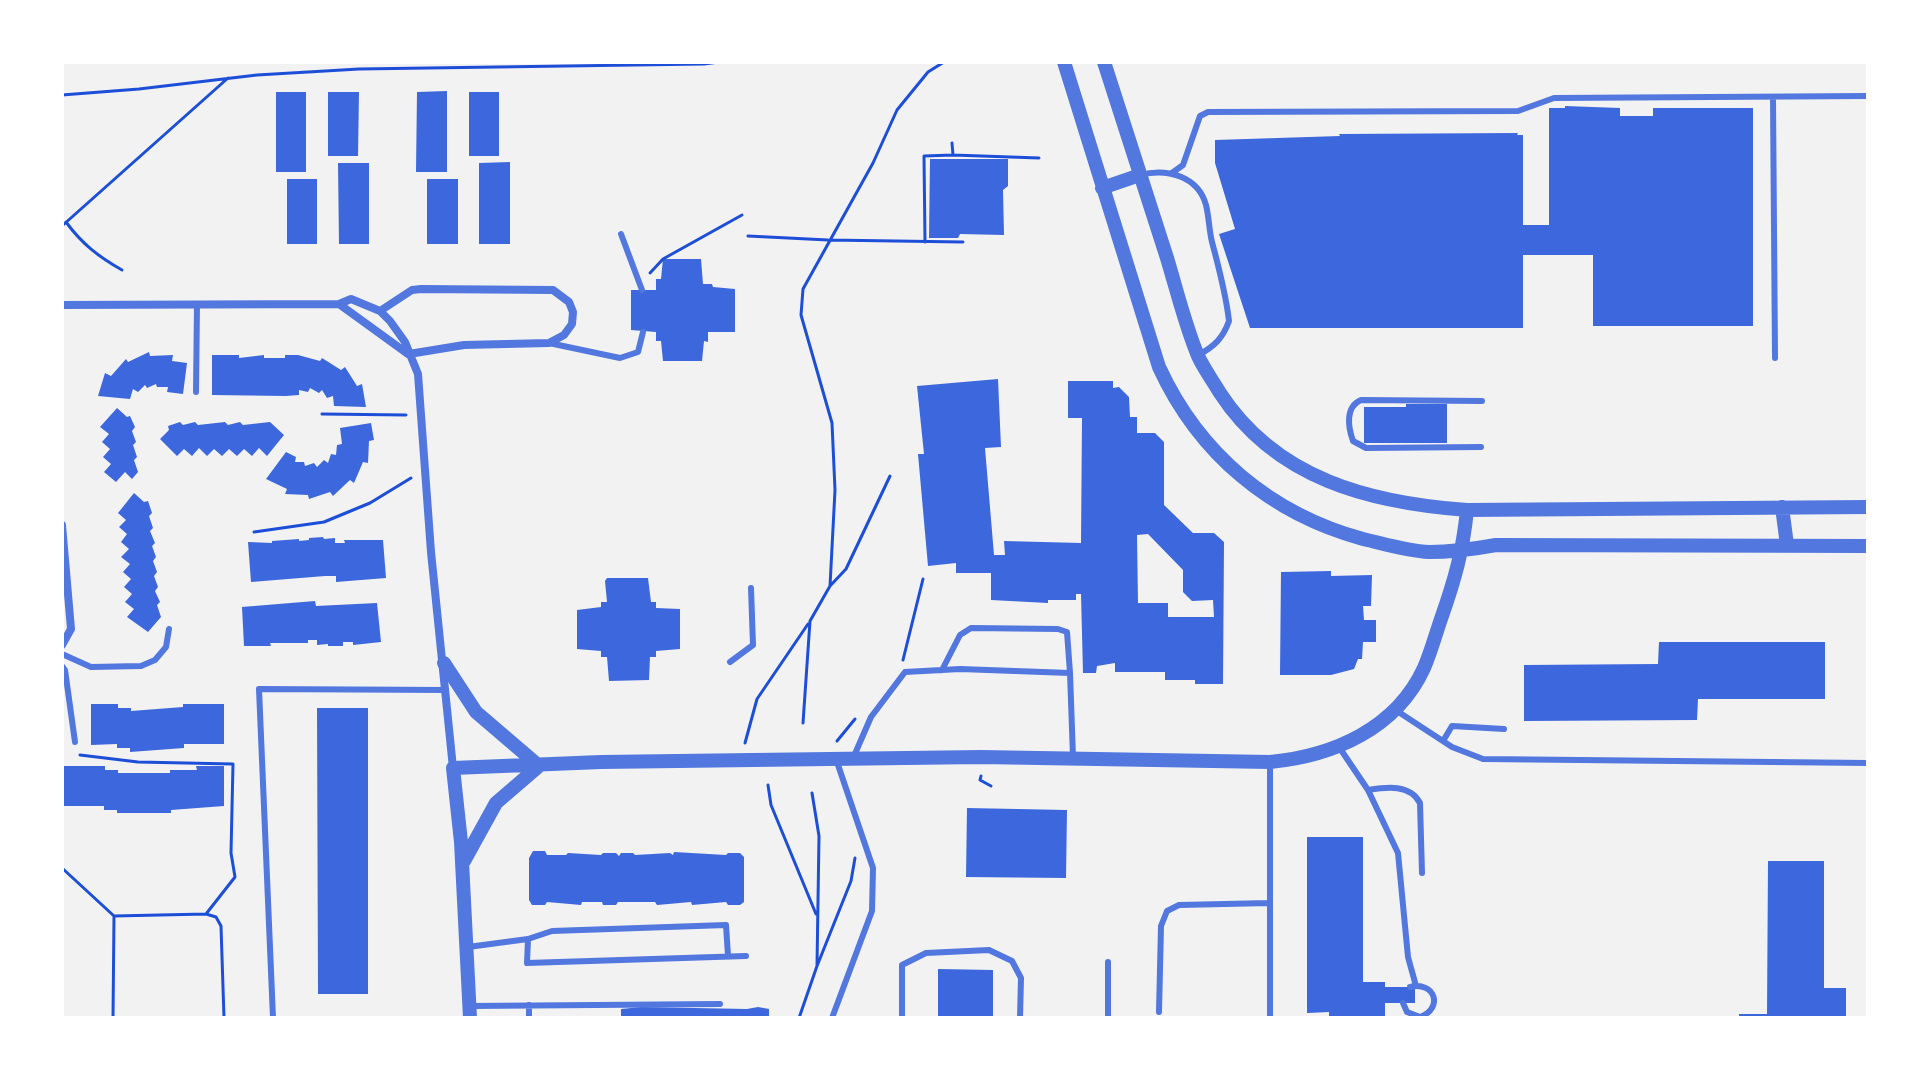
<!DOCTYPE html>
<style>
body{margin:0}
#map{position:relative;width:1930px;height:1080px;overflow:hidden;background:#f2f2f2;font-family:Lato,sans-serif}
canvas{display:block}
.frame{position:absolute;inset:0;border:64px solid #fff;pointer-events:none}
</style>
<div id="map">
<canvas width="1930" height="1080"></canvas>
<div class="frame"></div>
</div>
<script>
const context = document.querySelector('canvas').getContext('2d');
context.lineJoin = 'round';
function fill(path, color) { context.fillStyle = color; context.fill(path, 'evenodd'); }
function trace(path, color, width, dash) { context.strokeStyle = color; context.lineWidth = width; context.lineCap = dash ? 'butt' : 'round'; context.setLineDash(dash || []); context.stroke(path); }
const building = new Path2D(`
 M447 91V172H416L417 92Z
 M276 92H306V172H276Z
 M328 92H359L358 156H328Z
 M469 92H499V156H469Z
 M1565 106 1620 108V116H1653V108H1753V326H1593V255H1523V328H1250L1219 234 1235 229 1215 163V140L1340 136 1339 134 1518 133 1517 135H1523V225H1549V108H1565Z
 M930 159H1008V186L1003 190 1004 235 960 234 958 238H929Z
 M510 162V244H479V163Z
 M338 163H369V244H339Z
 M287 179H317V244H287Z
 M427 179H458V244H427Z
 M663 259H701L703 284H712L713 287 735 289V332H708V342L704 341 702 361H663L661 341H656V332L631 330V290H656V279H661Z
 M149 352 150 356 173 355 172 361 187 363 183 394 167 392 168 387H157L156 384 147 388 145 385 138 392 133 389 130 399 98 396 105 373 111 376 126 359 128 362Z
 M212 355H239V358L264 355V358H285V355H298L320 361 322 358 341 370 345 367 357 386 362 384 366 407 334 406 333 396 327 398 322 390 319 393 310 388 308 392 299 390V395L286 396 212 395Z
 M998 379 1001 447 985 448 994 555H1005L1004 541 1081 543 1082 418H1068V381H1113V388L1119 387 1129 397 1130 417H1137V433H1155L1164 442V505L1193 533H1214L1224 542 1223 684H1195V680H1165V672H1115V663L1097 666 1096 673H1083L1081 594H1076V600H1048V603L991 600V573H956V563L928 566 918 454H924L917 386ZM1148 534 1183 570V592L1192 601 1213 600 1214 617H1168V603H1138L1137 535Z
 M1406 404H1447V443H1364V407H1406Z
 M117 408 127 417 130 416 135 427 132 431 136 442 133 445 137 457 134 460 138 472 132 479 125 472 116 482 104 472 111 464 103 457 110 449 102 442 109 434 100 427Z
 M180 422 183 425 195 422 198 425 225 422 228 425 240 422 243 425 270 422 284 435 267 456 259 448 252 456 244 449 237 456 229 449 222 456 214 449 207 456 199 448 192 456 184 449 177 456 160 439 169 430 168 426Z
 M371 423 374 440 369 441 368 463 363 462 354 483 350 480 333 496 330 492 309 499 308 495 285 494 287 489 266 479 286 452 296 457 295 462H304L305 466 314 463 317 467 324 460 328 463 331 454 336 455 337 445 342 444 340 428Z
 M134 493 144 502 148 501 152 513 149 516 153 528 150 531 155 543 152 546 156 557 153 561 157 572 154 576 158 587 155 591 160 602 157 605 161 617 148 632 127 617 134 609 125 602 132 594 124 587 131 579 123 572 130 564 121 557 129 549 121 542 127 534 119 527 126 520 118 513Z
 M323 537 324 539 335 538V543H345L344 540H383L386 578 336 582V576H325L251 582 248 542 272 543V541L299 539V541L309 540V538Z
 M1331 571V576L1372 575 1371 606H1363L1364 620H1376V642H1363L1362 659H1358L1354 669 1331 675H1280L1281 572Z
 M607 578H648L651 602H656V608L680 609V649L656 651V657H650L649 680 609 681 607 657H601V651L577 649V610L601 607V602H607L605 581Z
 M315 601 316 606 377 603 381 642 353 645V642H343V646H328V644L317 645V640H308V643H270L271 646H244L242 607Z
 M1659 642H1825V699H1698L1697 720 1524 721V665L1658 664Z
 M91 704H118V708H131V711L183 707V704H224V744H184V748L130 752V748H117V744L91 745Z
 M317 708H368V994H318Z
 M64 766H105V770H118V773H170V770H197L196 766H224V806L171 810V813H117V810H104V806H64Z
 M967 808 1067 810 1066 878 966 877Z
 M1307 837H1363V982H1385V987H1415V1003H1385V1018H1329V1012L1307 1013Z
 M533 851H545L547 855H566L568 853 601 855 603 853H616L619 856 621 853H633L635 855 670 853 673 855 674 852 726 855 728 853H740L744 857V902L740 905H728L726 902 692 905 691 902 657 905 655 902H618L616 905H603L602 902H582L581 905 547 902 545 905H532L529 900V858Z
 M1768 861H1824V988H1846V1018H1739V1014H1767Z
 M938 969 993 970V1018H938Z
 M641 1007 747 1009 758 1007 769 1009V1018H621V1009Z`);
const path = new Path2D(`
 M62 95 139 89 257 75 359 69 704 64 719 62
 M953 155 1039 158
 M66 222C82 244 99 257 122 270
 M63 225 228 78
 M748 236 828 240 963 242
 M925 242 924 156 953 155 952 143
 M650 273 663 259 742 215
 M322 414 406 415
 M254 532 324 522 370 503 411 478
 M830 586 846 569 890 476
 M903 660 923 579
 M803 723 810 621 830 586 835 490 832 423 801 315 803 289 873 163 897 110 928 72 944 62
 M837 741 855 719
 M745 743 757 699 808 624
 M80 755 138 762 233 764 231 853 235 877 206 914 114 916 113 1018
 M981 776 980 780 991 786
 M768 785 771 805 816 914
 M812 793 819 836 817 966 851 881 855 858
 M62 868 114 916
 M206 914 216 917 221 926 224 1018
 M799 1018 817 966`);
const service = new Path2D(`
 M1773 98 1775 358
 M1172 173 1183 165 1200 116 1208 112 1518 111 1554 98 1868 96
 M1140 175C1167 168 1198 176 1206 205 1209 217 1209 230 1212 242 1219 268 1226 294 1229 321 1223 338 1214 347 1198 355
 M621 234 642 290
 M549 343 620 358 638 352 643 332
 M196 392 197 304
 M1481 447 1366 448 1353 441C1348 427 1345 407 1361 400L1482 401
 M62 654 91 667 141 666 155 660 166 647 169 629
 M730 662 753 645 751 588
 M62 666 65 670 75 742
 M942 670 960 635 971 628 1058 629 1067 632 1070 673
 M1397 711 1452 747 1483 759 1868 763
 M1443 741 1452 726 1504 729
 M1339 747 1368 790 1398 853 1408 957 1416 986
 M854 756 871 717 905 672 960 669 1070 673 1073 757
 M1368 790C1387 787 1410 784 1420 803L1422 873
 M528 939 552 931 726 925 728 956
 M468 947 528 939 527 963 746 956
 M1108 962V1018
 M1403 1003 1407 1012 1420 1017C1444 1008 1435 981 1410 987
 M471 1006 720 1004
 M1159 1012 1161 926 1167 911 1179 905 1270 903
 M273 1018 259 689 446 690
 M529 1018V1005
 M832 1018 872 911 873 868 836 759
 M902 1018V965L926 953 989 950 1012 961 1021 978 1020 1018
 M1270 1018V762`);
const minor = new Path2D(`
 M339 304 408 354
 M62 305 339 304 351 299 380 311 390 321 405 342 418 374 431 552 453 768
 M380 311 412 290 421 289 553 290 569 302 573 312 572 324 564 335 549 343 464 345 409 354
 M62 525 71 629 62 645`);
const tertiary = new Path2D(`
 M1064 62 1159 367C1199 454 1271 514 1363 539 1385 544 1407 551 1429 552 1452 552 1474 549 1496 545L1868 546
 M1104 62C1125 127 1146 193 1167 258 1177 291 1185 325 1198 356 1204 369 1213 381 1220 393 1276 479 1370 503 1467 510L1868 507
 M1102 188 1140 175
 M1782 507 1787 545
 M444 663 476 712 539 766
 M464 861 496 803 539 766
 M470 1018 461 842 453 768 601 762 981 757 1270 762C1333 756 1396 729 1424 668 1431 652 1436 633 1442 616 1455 579 1463 550 1467 510`);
fill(building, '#3d67dc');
trace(path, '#1d4ed8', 3);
trace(service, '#5277de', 6);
trace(minor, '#5277de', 8);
trace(tertiary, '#5277de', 14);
</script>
